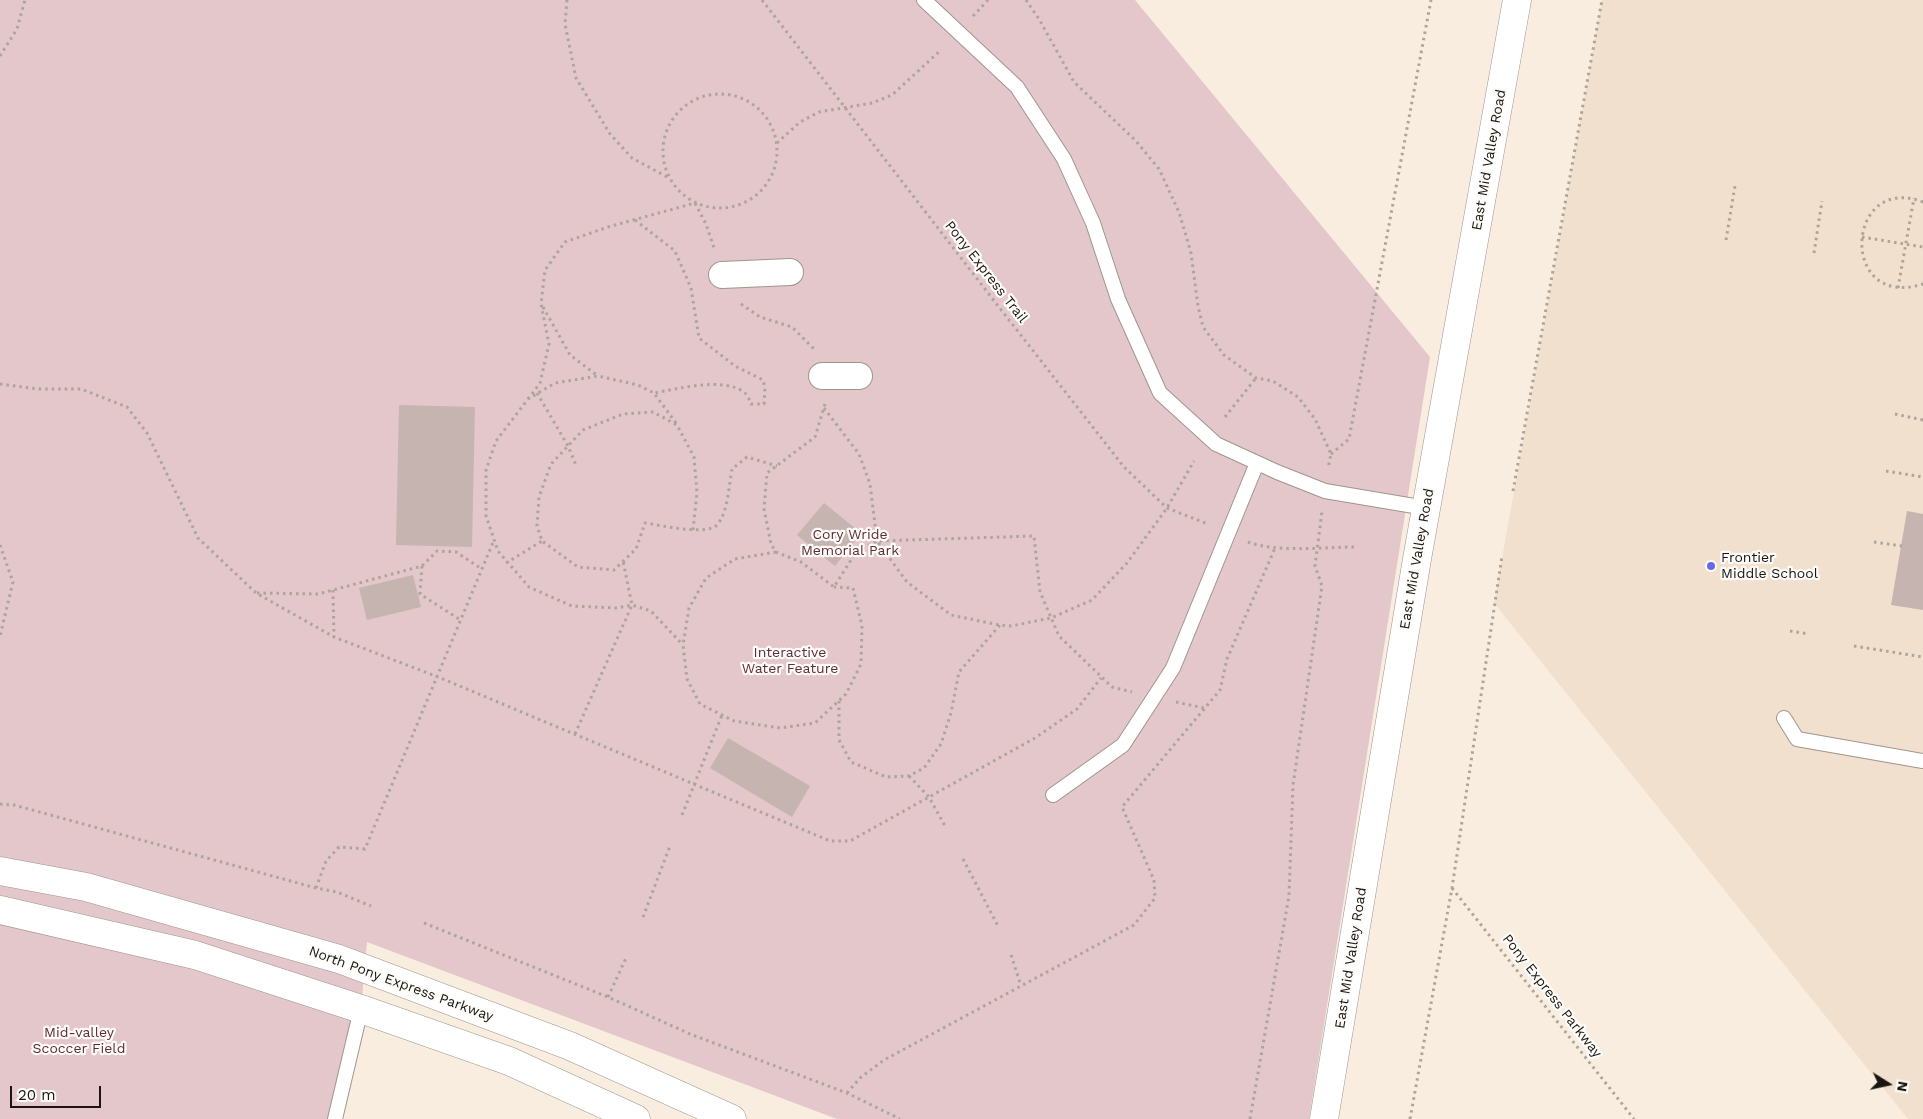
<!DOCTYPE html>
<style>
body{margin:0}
#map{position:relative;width:1923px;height:1119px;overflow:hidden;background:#f9ede0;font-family:"Work Sans",sans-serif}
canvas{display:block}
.north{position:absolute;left:1863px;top:1059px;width:50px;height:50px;-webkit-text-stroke:4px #fefcf9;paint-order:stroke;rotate:100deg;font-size:14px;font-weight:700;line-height:20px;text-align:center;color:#191511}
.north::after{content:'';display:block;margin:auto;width:18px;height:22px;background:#191511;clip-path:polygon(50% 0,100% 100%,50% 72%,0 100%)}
.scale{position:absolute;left:10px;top:1086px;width:91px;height:22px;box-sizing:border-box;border:2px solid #191511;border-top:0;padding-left:6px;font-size:15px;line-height:18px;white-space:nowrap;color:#191511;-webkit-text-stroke:4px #fefcf9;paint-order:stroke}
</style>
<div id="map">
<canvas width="1923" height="1119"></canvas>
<div class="north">N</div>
<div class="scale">20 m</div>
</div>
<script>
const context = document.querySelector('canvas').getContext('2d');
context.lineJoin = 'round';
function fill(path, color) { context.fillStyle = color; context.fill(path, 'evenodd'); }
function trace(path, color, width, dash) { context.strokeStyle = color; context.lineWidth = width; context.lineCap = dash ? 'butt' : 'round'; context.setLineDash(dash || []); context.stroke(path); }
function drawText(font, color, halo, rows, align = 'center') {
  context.font = font + ' "Work Sans",sans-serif'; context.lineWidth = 4.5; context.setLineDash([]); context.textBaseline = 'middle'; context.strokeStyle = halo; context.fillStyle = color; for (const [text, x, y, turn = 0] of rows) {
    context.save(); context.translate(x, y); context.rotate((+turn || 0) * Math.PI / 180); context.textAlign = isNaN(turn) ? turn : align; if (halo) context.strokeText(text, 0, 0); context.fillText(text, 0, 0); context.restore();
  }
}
const built = new Path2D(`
 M1602 0H1923V1119H1908L1494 603Z`);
const green = new Path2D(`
 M0 0H1135L1430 357 1309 1119H837L367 942 361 1009 335 1119H0Z`);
const building = new Path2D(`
 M399 405 475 407 472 547 396 545Z
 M824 503 861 533 835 566 797 535Z
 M1907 511 1923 514V610L1891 605Z
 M413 575 421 607 367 620 359 588Z
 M728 738 810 786 792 817 710 768Z`);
const path = new Path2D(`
 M567 0 565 24 576 78 610 134 632 158 669 178
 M762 0 995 302 1124 467 1167 508 1208 524
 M1026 0 1039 19 1074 82 1136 141 1159 169 1179 212 1191 253 1198 306 1203 327 1224 355 1256 378 1273 381 1298 397 1315 419 1331 454 1328 468
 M973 16 988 0
 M0 56 17 29 25 0
 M663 151a57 57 0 1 1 114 0a57 57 0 1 1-114 0Z
 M777 143 800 122 819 112 872 103 892 95 941 50
 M1923 202C1845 172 1838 311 1923 284
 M635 220 675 251 691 288 699 338 735 366 763 380 765 388 764 404H751C750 401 748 396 745 393 724 376 678 389 654 393
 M1862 237 1923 247
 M1726 240 1735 186
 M1814 253 1822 201
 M1898 288 1914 198
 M741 304 760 317 792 327 815 350
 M543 307 570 355 598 376
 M0 384 38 389H81L127 407 147 433 198 538 256 593 334 637 438 677 830 841H850L1035 738 1077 709 1101 678
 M537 393 568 446 576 465
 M528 399 540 383 549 344 541 304 545 270 565 242 608 227 695 203 706 224 714 248
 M825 404 815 437 767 473 764 509 771 544 776 552 801 562 834 587 856 552 877 541 1034 536 1040 592 1059 636 1112 687 1132 692
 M824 408 859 454 870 484 877 541 907 582 951 615 999 625 1011 626 1051 618 1092 600 1127 563 1167 508 1194 461
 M1895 414 1923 420
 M1225 417 1256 378
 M676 423 654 393 638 385 598 376 555 383 528 399 496 441 486 470V516L498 551 529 587 572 606 617 608 632 605 651 611 683 645
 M1331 454 1349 439 1431 0
 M1886 471 1923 477
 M1513 491 1602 0
 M693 530 697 493 694 457 677 425 653 412 623 414 583 430 551 464 539 497 537 526 542 541 578 567 614 570 636 549 645 523C660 525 706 536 717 525 728 513 729 484 732 469L747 457 777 466
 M1248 542C1278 553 1323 547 1356 547
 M1874 542 1902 546
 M0 545 13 582 0 636
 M776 552 735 559 706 578 689 608 683 645 687 679 700 704 734 721 780 728 815 723 846 694 861 664 862 626 853 588 834 587
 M506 563 542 541
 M422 566 420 594 462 621
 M333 590 334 637
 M257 593 318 594 333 590 422 566 437 551 456 552 482 569
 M1790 631 1809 634
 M1854 646 1923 657
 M839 701V740L851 762 886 777 909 776 924 768 941 744 951 713 959 672 1000 625
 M1176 702 1204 708
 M575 734 632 605 623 561
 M909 776 929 797 945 826
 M0 804 14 805 316 888 337 892 371 906
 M682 815 722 715
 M963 859 998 926
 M316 888 326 861 339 847 365 849 494 540
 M1452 888 1634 1119
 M643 917 670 846
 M424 923 608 997 690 1034 847 1093 900 1119
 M1011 955 1021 986
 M608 997 626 958
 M847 1093 860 1078 884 1060 1134 925 1155 898 1154 880 1122 807 1220 690 1227 659 1275 548
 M1250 1119 1289 896 1293 785 1322 586 1315 566 1322 511
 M1410 1119 1452 888 1502 556`);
const service = new Path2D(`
 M924 0 1017 87 1064 159 1093 223 1118 299 1160 393 1216 444 1277 472 1325 491 1426 508
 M1784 718 1797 739 1923 761
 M1053 795 1123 745 1173 668 1257 463
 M335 1119 361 1009`);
const minor = new Path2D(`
 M722 275 790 272
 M822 376H859`);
const tertiary = new Path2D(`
 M1324 1119 1417 559 1517 0`);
const primary = new Path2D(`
 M0 871 86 887 339 959 570 1046 732 1119
 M0 910 195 955 361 1009 509 1061 636 1119`);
const markers = [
 [1711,566,5,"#636ae3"]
];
const streetNames = [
 ["East Mid Valley Road",1489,160,-80],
 ["Pony Express Trail",986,272,52],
 ["East Mid Valley Road",1417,559,-80],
 ["East Mid Valley Road",1351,958,-81],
 ["North Pony Express Parkway",401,984,20],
 ["Pony Express Parkway",1552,996,52]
];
const parkNames = [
 ["Cory Wride",850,535],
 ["Memorial Park",850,551],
 ["Interactive",790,653],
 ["Water Feature",790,669],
 ["Mid-valley",79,1033],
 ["Scoccer Field",79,1049]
];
const poiNames = [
 ["Frontier",1721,558],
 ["Middle School",1721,574]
];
fill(built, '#f1e0ce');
fill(green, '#e3c7cb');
fill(building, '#c5b4af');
trace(service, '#a1958a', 16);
trace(minor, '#a1958a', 28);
trace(tertiary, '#a1958a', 29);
trace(primary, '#a1958a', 29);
trace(path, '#ada49a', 3, [2.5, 4]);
trace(service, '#fff', 14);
trace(minor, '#fff', 26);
trace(tertiary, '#fff', 28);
trace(primary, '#fff', 28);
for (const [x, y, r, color] of markers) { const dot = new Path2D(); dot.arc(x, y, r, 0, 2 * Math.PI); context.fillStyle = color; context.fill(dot); trace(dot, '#fefcf9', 2); }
drawText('14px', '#191511', '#fefcf9', streetNames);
drawText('14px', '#5f2c37', '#fefcf9', parkNames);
drawText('14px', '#191511', '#fefcf9', poiNames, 'left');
</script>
